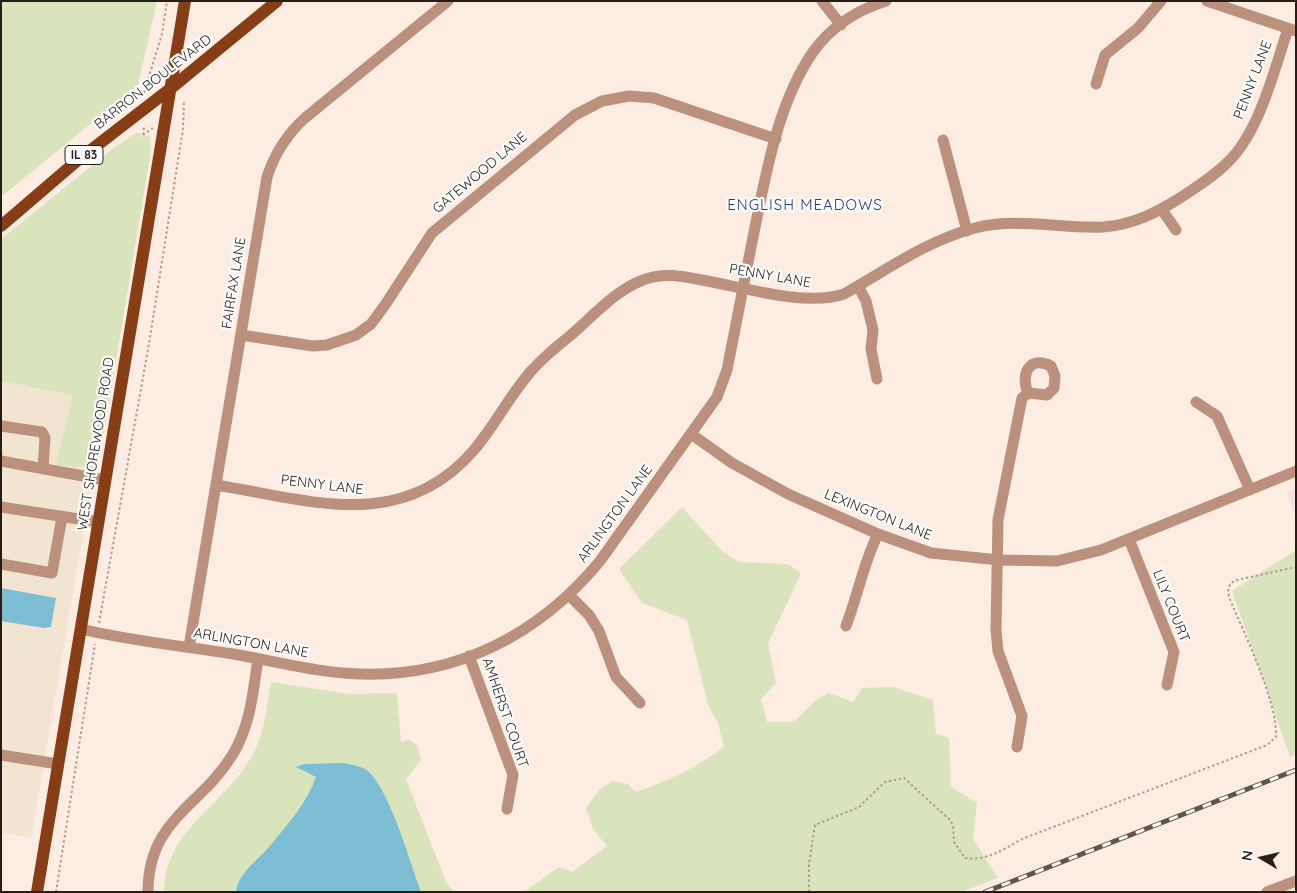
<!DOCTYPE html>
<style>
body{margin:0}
#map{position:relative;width:1297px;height:893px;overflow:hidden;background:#fcece2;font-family:Quicksand,sans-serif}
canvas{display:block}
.frame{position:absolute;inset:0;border:2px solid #261d16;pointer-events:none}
.north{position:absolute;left:1237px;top:833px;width:50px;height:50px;-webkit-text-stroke:4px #fdfdfd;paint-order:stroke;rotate:279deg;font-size:14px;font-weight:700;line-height:20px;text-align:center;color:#261d16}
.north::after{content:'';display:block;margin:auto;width:18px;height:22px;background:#261d16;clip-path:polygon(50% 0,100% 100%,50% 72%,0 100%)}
</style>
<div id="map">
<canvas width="1297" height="893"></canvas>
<div class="frame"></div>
<div class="north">N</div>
</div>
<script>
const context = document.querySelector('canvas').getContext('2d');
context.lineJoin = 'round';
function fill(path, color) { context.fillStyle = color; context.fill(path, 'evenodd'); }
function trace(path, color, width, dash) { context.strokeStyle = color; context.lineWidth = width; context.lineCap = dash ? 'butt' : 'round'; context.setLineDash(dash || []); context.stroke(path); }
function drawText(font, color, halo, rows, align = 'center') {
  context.font = font + ' Quicksand,sans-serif'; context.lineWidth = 4.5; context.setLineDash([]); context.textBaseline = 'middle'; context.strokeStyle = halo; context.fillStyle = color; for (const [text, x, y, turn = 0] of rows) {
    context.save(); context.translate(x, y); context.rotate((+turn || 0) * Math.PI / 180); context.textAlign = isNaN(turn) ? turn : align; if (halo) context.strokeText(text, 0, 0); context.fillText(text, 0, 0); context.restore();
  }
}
const commercial = new Path2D(`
 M140 133 150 142 31 838 1 833V246Z`);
const education = new Path2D(`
 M1296 488V518L1287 493Z`);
const green = new Path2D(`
 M1 1H157L138 85 1 197Z
 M136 133H140V137L149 135 151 146 150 157 98 468 56 465 73 395 1 381V239L115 147Z
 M682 507 722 551 739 562 788 564 801 573 768 644 776 683 761 699 767 722H794L816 700 829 693 853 702 862 688 894 687 933 700 936 734 949 738 951 787 977 803 973 839 998 878 961 892H524L559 867 572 872 607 846 593 829 586 808 600 789 613 781 628 784 635 792C667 782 697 767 724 747L718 723 708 705 687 620 642 603 619 569Z
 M1296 550V754L1290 757 1232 591Z
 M271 682 350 694 397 693 401 742 409 739 418 746 421 760 406 779 446 882 454 892H164C165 829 224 806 252 756 265 734 266 707 271 682Z`);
const water = new Path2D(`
 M1 588 56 598 51 627 44 628 1 621Z
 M342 763C350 764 361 766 368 771 390 791 410 862 421 892H236C239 872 258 860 270 846 287 825 307 803 316 777L296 767 304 764Z`);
const path = new Path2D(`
 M144 93 162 34 167 1
 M143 135 144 126
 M143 135 153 128
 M99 623 148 350 183 129 184 100
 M56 892 95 644
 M809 892V864L815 825 859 807 885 782 904 778 949 819 953 825 954 842 965 858C986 861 1003 850 1022 839L1267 745 1276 737C1278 702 1243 631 1229 597L1228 588 1231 583 1237 580 1296 567`);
const minor = new Path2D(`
 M822 1 841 25
 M1207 1 1296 31
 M1096 84 1105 55 1138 28 1161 1
 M943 140 967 231
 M1162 210 1176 230
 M858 286 866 301 873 330 871 349 877 379
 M241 335 313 346 327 345 356 335 371 324 385 305 432 233 575 115 602 101 629 96 654 98 776 139
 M1196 402 1217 416 1250 490
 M1 426 42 432 45 438 43 469
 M691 434 732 463 788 494 878 534 931 553 999 560 1057 561 1101 550 1296 471
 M1 461 105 480
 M216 485C309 500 402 534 474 450 495 425 510 395 532 370 544 357 557 346 571 335 593 316 616 290 643 280 663 272 682 276 702 280 743 287 805 307 844 294 887 270 926 241 975 228 1017 217 1060 229 1103 227 1132 225 1156 213 1180 198 1197 187 1214 176 1228 162 1260 131 1274 70 1288 29
 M1 507 98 522
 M1129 539 1174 652 1167 685
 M1 564 52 573 62 517
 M569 595 589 615 599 631 616 677 640 703
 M846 626C858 595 863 564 878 534
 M81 629C131 641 183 646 233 654 275 661 318 673 360 674 457 677 539 635 600 561L717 397 727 370C736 324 745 278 754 232 766 174 778 102 813 52 831 27 857 10 886 1
 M189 647 267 177C275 153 286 135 305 118L448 1
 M469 656 513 775 507 809
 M1017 747 1022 716 998 651 996 630 998 520 1022 398 1028 393C1020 375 1029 355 1051 366L1055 376 1054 388 1047 395 1028 393
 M1 755 58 764
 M148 892C148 819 201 807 233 754 251 724 253 691 258 659
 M1267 892 1296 881`);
const major = new Path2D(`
 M1 226 78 160 170 89 277 1
 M37 892 185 1`);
const rail = new Path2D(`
 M985 892 1296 770`);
const shields = [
 [84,155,38]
];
const shieldNames = [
 ["IL 83",84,155]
];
const streetNames = [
 ["PENNY LANE",1253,80,-69],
 ["BARRON BOULEVARD",153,82,-38],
 ["GATEWOOD LANE",480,173,-40],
 ["PENNY LANE",770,276,10],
 ["FAIRFAX LANE",234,283,-81],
 ["WEST SHOREWOOD ROAD",96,444,-81],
 ["PENNY LANE",322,485,7],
 ["ARLINGTON LANE",615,514,-54],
 ["LEXINGTON LANE",878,515,22],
 ["LILY COURT",1171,606,68],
 ["ARLINGTON LANE",251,643,10],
 ["AMHERST COURT",505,713,71]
];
const neighbourhoodNames = [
 ["ENGLISH MEADOWS",805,205]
];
fill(commercial, '#f1e4d0');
fill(education, '#f8dee4');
fill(green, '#d9e4bd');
fill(water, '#7ebed4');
trace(path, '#ad9f97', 2, [2.5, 2.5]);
trace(minor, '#bb907c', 11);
trace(major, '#873e16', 12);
trace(rail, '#60554d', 5);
trace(rail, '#fdfdfd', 3, [9]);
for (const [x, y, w] of shields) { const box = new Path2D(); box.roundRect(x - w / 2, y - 9.5, w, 19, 4); context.fillStyle = '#fdfdfd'; context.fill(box); trace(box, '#261d16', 1); }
drawText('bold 12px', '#261d16', null, shieldNames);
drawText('14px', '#261d16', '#fdfdfd', streetNames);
context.letterSpacing = '1px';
drawText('15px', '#254078', '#fdfdfd', neighbourhoodNames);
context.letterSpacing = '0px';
</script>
